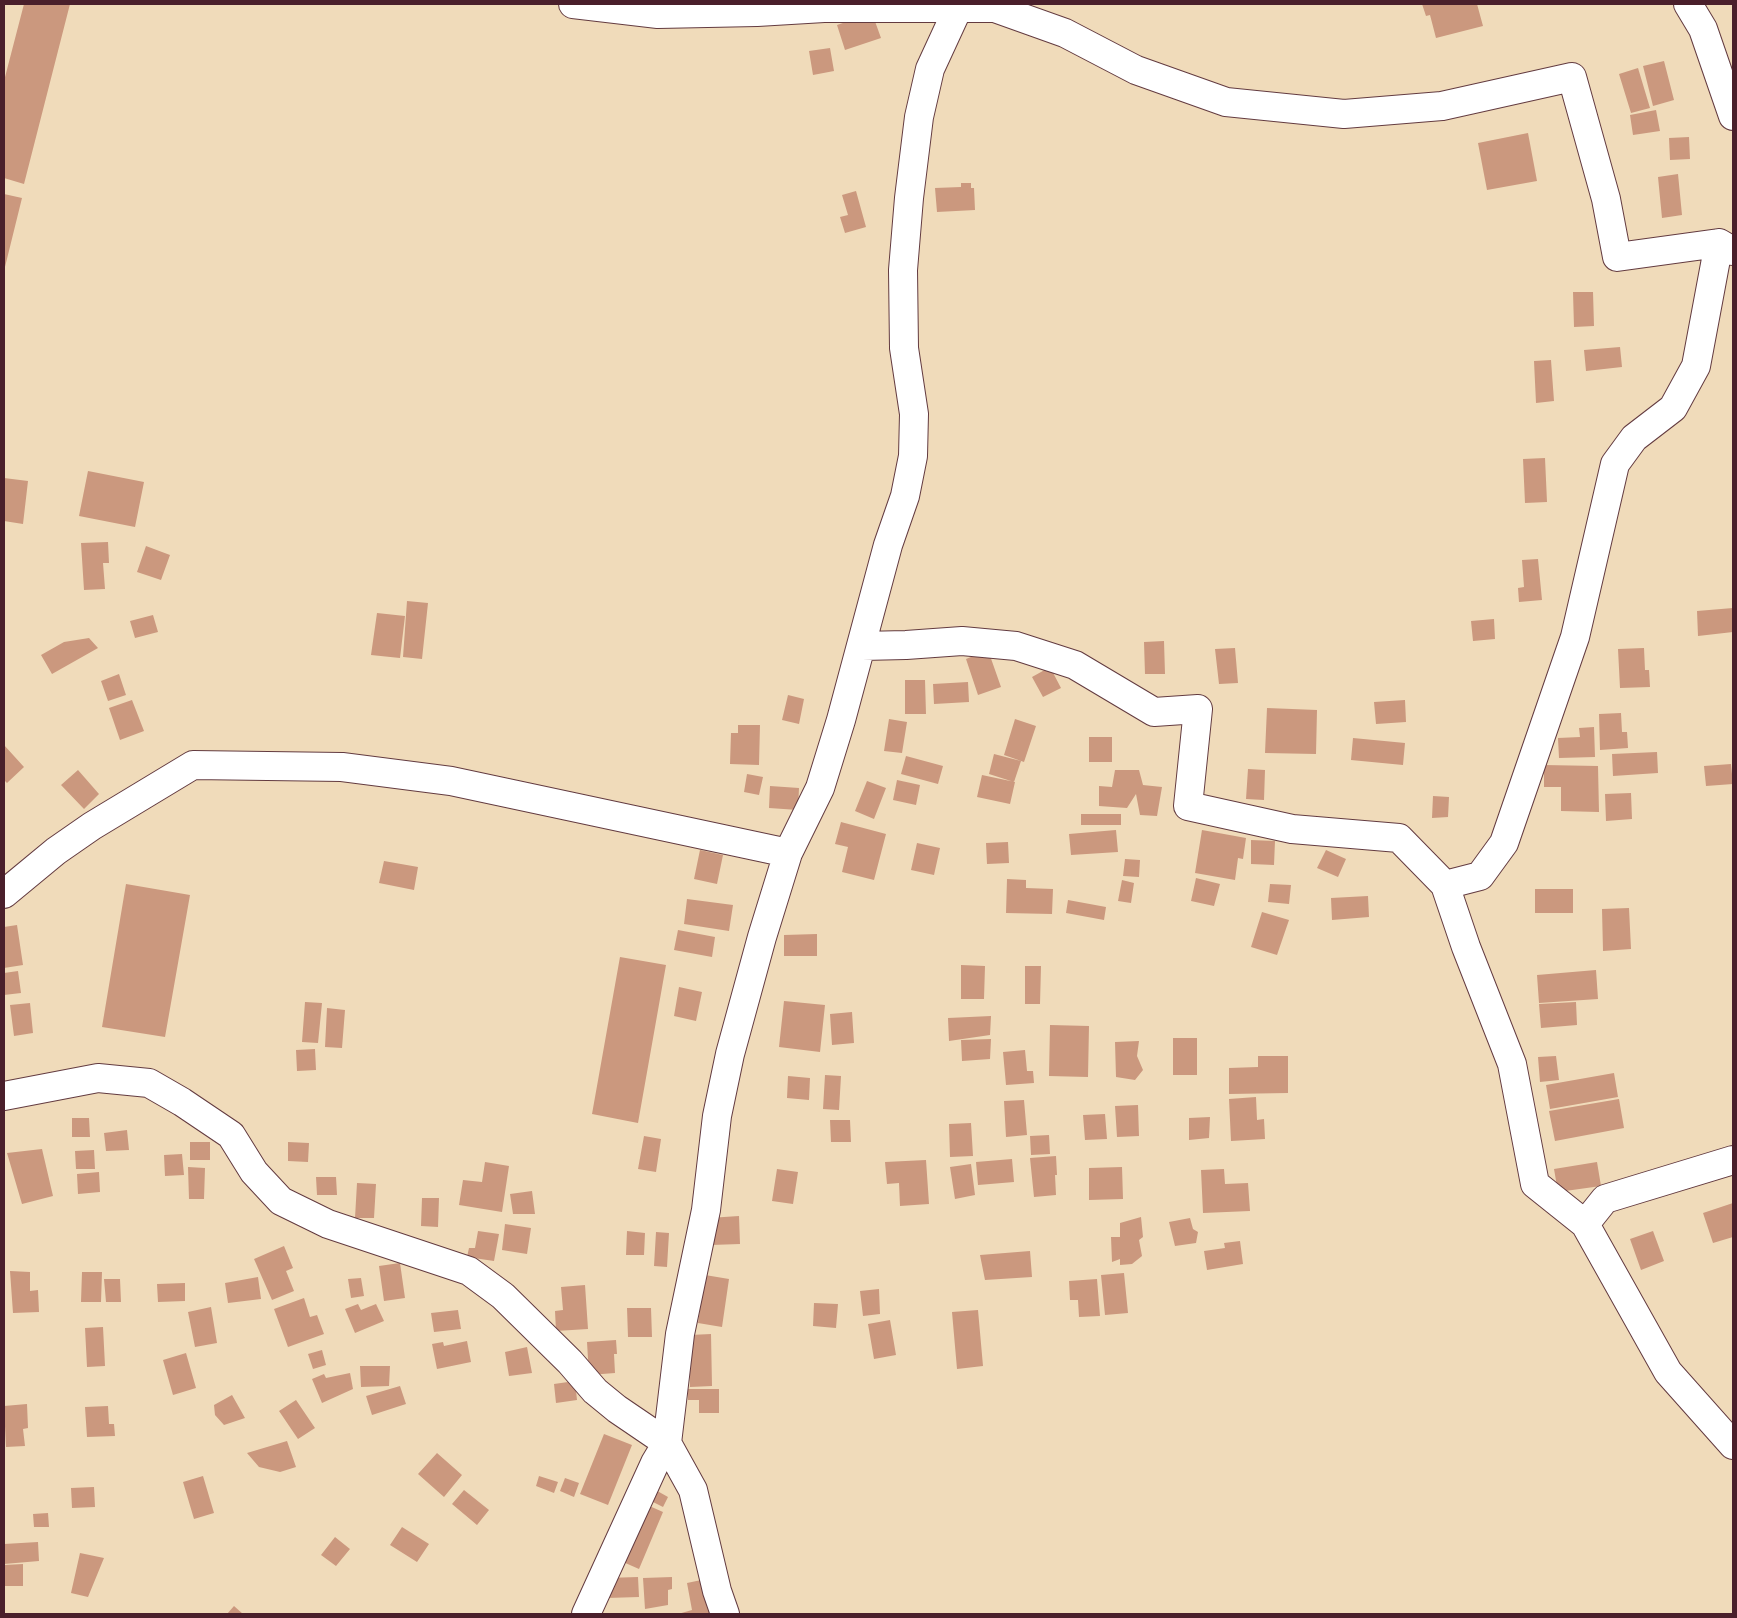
<!DOCTYPE html>
<style>
body{margin:0}
#map{position:relative;width:1737px;height:1618px;overflow:hidden;background:#f0dbba;font-family:"Balsamiq Sans",sans-serif}
canvas{display:block}
.frame{position:absolute;inset:0;border:5px solid #4a1f2b;pointer-events:none}
</style>
<div id="map">
<canvas width="1737" height="1618"></canvas>
<div class="frame"></div>
</div>
<script>
const context = document.querySelector('canvas').getContext('2d');
context.lineJoin = 'round';
function fill(path, color) { context.fillStyle = color; context.fill(path, 'evenodd'); }
function trace(path, color, width, dash) { context.strokeStyle = color; context.lineWidth = width; context.lineCap = dash ? 'butt' : 'round'; context.setLineDash(dash || []); context.stroke(path); }
const building = new Path2D(`
 M24 4H70L24 184 4 178V81Z
 M1422 4H1467V5L1477 4 1483 26 1436 38 1430 15 1426 16Z
 M872 13 881 38 845 50 837 25Z
 M830 48 834 71 813 75 809 51Z
 M1664 61 1674 100 1653 106 1643 66Z
 M1638 68 1650 108 1631 113 1619 74Z
 M1656 110 1660 131 1633 135 1630 115Z
 M1528 133 1537 181 1487 190 1478 143Z
 M1689 137 1690 159 1670 160 1669 138Z
 M1678 174 1682 215 1662 218 1658 177Z
 M961 183H971V188H974L975 210 937 212 935 188 961 187Z
 M856 191 866 227 845 233 840 217 848 215 842 195Z
 M4 194 22 198 4 271Z
 M1573 292H1593L1594 326 1574 327Z
 M1620 347 1622 367 1586 371 1584 350Z
 M1551 360 1554 401 1536 403 1534 361Z
 M1545 458 1547 502 1525 503 1523 459Z
 M88 471 144 482 135 527 79 516Z
 M4 478 28 481 23 524 4 521Z
 M108 542 109 563H103L105 589 84 590 81 543Z
 M146 546 170 555 161 580 137 572Z
 M1538 559 1542 600 1519 602 1518 588 1524 587 1522 560Z
 M407 601 428 603 422 659 403 657Z
 M1733 608V632L1698 636 1697 611Z
 M377 613 405 616 400 658 371 655Z
 M153 615 158 632 135 638 130 621Z
 M1494 619 1495 639 1473 641 1471 621Z
 M89 638 98 648 52 674 41 655 64 642Z
 M1164 641 1165 674H1145L1144 642Z
 M1235 648 1238 683 1219 684 1215 649Z
 M1644 648 1645 670H1649L1650 687 1620 688 1618 649Z
 M988 650 1001 687 978 695 966 659Z
 M1050 667 1061 688 1043 697 1032 677Z
 M119 674 126 695 108 701 101 681Z
 M905 680H925L926 714H905Z
 M968 682 969 702 934 704 933 684Z
 M788 695 804 699 799 724 782 720Z
 M132 700 144 731 120 740 109 708Z
 M1405 700 1406 722 1376 724 1374 702Z
 M1267 708 1317 710 1316 754 1265 753Z
 M1621 713 1622 732H1627L1628 748 1600 750 1599 714Z
 M889 719 907 722 902 753 884 751Z
 M1015 719 1036 726 1024 762 1004 755Z
 M738 725H760L759 765 730 764 731 733H738Z
 M1594 727 1595 757 1559 758 1558 738 1580 737 1579 728Z
 M1089 737H1112V762H1089Z
 M1353 738 1405 743 1403 765 1351 760Z
 M4 745 24 767 7 783 4 780Z
 M1657 752 1658 773 1613 776 1612 754Z
 M994 754 1021 761 1014 782 989 774Z
 M906 756 943 766 938 784 901 774Z
 M1731 764 1733 784 1706 786 1704 766Z
 M1544 765 1598 766 1599 812 1561 811V787H1544Z
 M1248 769 1265 770 1264 800 1246 799Z
 M78 770 99 794 84 809 61 785Z
 M1115 770H1139L1143 785 1162 787 1157 816 1140 815 1136 794 1127 808 1099 806V786L1112 787Z
 M747 774 763 777 759 795 744 792Z
 M982 775 1015 782 1010 804 977 797Z
 M897 780 920 785 916 805 893 800Z
 M867 781 886 788 874 819 855 811Z
 M770 786 799 788 798 810 769 808Z
 M1631 793 1632 819 1606 821 1605 794Z
 M1433 796 1449 797 1448 817 1432 818Z
 M1081 814H1121V825H1081Z
 M841 822 886 834 874 880 842 872 848 847 835 844Z
 M1116 830 1118 852 1071 855 1069 834Z
 M1202 830 1246 838 1243 859 1238 858 1235 880 1195 873Z
 M1251 840 1275 841 1274 865 1251 864Z
 M1008 842 1009 863 987 864 986 843Z
 M917 843 940 848 934 875 911 870Z
 M700 850 723 855 717 884 694 879Z
 M1326 850 1346 859 1338 877 1317 868Z
 M1125 859 1140 860 1139 877 1123 876Z
 M384 861 418 867 414 890 379 883Z
 M1196 878 1220 884 1214 906 1191 901Z
 M1007 879 1026 880V888L1053 889 1052 914 1006 913Z
 M1122 880 1134 883 1131 903 1118 901Z
 M126 884 190 895 165 1037 102 1027Z
 M1270 884 1291 885 1289 904 1268 902Z
 M1535 889H1573V913H1535Z
 M1368 896 1369 917 1332 920 1331 898Z
 M687 899 733 905 729 931 684 924Z
 M1068 900 1106 907 1104 920 1066 913Z
 M1629 908 1631 949 1603 951 1602 909Z
 M1262 912 1289 920 1277 955 1251 947Z
 M17 925 23 965 4 968V927Z
 M678 930 715 937 712 957 674 950Z
 M817 934V956H784V935Z
 M620 957 666 965 638 1123 592 1114Z
 M961 965 985 966 984 999H961Z
 M1025 966H1041L1040 1004H1025Z
 M1596 970 1598 999 1539 1003 1537 975Z
 M18 971 21 993 4 995V973Z
 M679 987 702 992 696 1021 674 1016Z
 M784 1001 825 1005 820 1052 779 1047Z
 M305 1002 322 1003 318 1043 302 1042Z
 M1576 1002 1577 1025 1541 1028 1539 1004Z
 M30 1003 33 1033 14 1036 10 1005Z
 M327 1008 345 1010 342 1048 325 1047Z
 M852 1012 854 1043 832 1045 830 1014Z
 M991 1016 990 1035 949 1041 948 1018Z
 M1050 1025 1089 1026 1088 1077 1049 1076Z
 M1173 1038H1197V1075H1173Z
 M991 1039 990 1059 962 1061 961 1040Z
 M1139 1041 1137 1056 1143 1070 1135 1080 1116 1077 1115 1042Z
 M315 1049 316 1070 297 1071 296 1050Z
 M1025 1050 1027 1071H1033L1034 1083 1006 1085 1003 1052Z
 M1258 1056H1288V1093L1229 1094V1068L1258 1067Z
 M1556 1056 1559 1080 1540 1082 1538 1057Z
 M1614 1073 1618 1097 1550 1109 1546 1085Z
 M825 1075 841 1076 839 1110 823 1109Z
 M788 1076 810 1078 809 1100 787 1098Z
 M1256 1097 1257 1120 1264 1119 1265 1139 1231 1141 1229 1099Z
 M1619 1099 1624 1128 1555 1141 1549 1111Z
 M1024 1100 1027 1135 1006 1137 1004 1101Z
 M1138 1105 1139 1136 1117 1137 1115 1106Z
 M1105 1114 1107 1139 1085 1140 1083 1115Z
 M1210 1117 1209 1138 1189 1140V1118Z
 M72 1118H89L90 1137H72Z
 M830 1120H850L851 1142H831Z
 M971 1123 973 1156 950 1157 949 1124Z
 M127 1130 129 1150 106 1151 104 1133Z
 M1049 1135 1050 1154 1031 1155 1030 1136Z
 M644 1136 661 1139 656 1172 638 1169Z
 M190 1142H210V1160H190Z
 M288 1142 309 1143 308 1162 288 1161Z
 M42 1149 53 1196 22 1204 7 1153Z
 M94 1150 95 1169H76L75 1151Z
 M182 1154 184 1175 165 1176 164 1155Z
 M1056 1156 1057 1175H1055L1056 1195 1034 1197 1030 1158Z
 M1012 1159 1014 1182 978 1185 976 1162Z
 M926 1160 929 1204 900 1206 899 1183 887 1184 885 1162Z
 M485 1162 509 1166 502 1212 459 1205 463 1180 482 1182Z
 M1597 1162 1601 1186 1558 1192 1554 1169Z
 M971 1164 975 1195 955 1199 950 1167Z
 M188 1167 205 1168 204 1199H189Z
 M1122 1167 1123 1199 1089 1200V1168Z
 M777 1169 798 1172 793 1204 772 1201Z
 M1224 1169 1225 1184 1248 1183 1250 1211 1203 1213 1201 1170Z
 M99 1172 100 1192 78 1194 77 1174Z
 M316 1177H336L337 1195H317Z
 M357 1183 376 1184 374 1218H355Z
 M532 1191 535 1214H513L510 1194Z
 M422 1198H439L438 1227 421 1226Z
 M1733 1203V1237L1713 1243 1703 1213Z
 M739 1216 740 1244 711 1245 709 1218Z
 M1141 1217 1143 1237 1139 1240 1142 1256 1132 1264 1120 1265V1259L1112 1262 1111 1237H1120V1223Z
 M1190 1218 1193 1229 1198 1232 1196 1243 1175 1246 1169 1222Z
 M505 1224 531 1228 527 1254 502 1250Z
 M478 1231 499 1234 494 1261 467 1257 469 1248H475Z
 M627 1231 645 1233 644 1255H626Z
 M1653 1231 1664 1261 1641 1270 1630 1239Z
 M656 1232 669 1233 667 1267 654 1266Z
 M1240 1241 1243 1264 1207 1270 1204 1251 1225 1248 1224 1243Z
 M284 1246 293 1268 286 1271 294 1291 272 1300 254 1259Z
 M1030 1251 1032 1277 985 1280 980 1255Z
 M400 1263 405 1298 384 1301 379 1266Z
 M10 1271 30 1272V1291L38 1290 39 1312 13 1313Z
 M82 1272H102L101 1302H81Z
 M1124 1273 1128 1313 1105 1315 1101 1275Z
 M705 1275 729 1279 722 1327 698 1323Z
 M258 1277 261 1299 228 1303 225 1283Z
 M361 1278 364 1296 351 1298 348 1279Z
 M104 1279H120L121 1302H106Z
 M1097 1279 1100 1316 1079 1317 1078 1300H1070L1069 1281Z
 M185 1283V1301L158 1302 157 1284Z
 M585 1285 588 1329 556 1331 555 1311 563 1310 561 1287Z
 M879 1289 880 1314 863 1316 860 1291Z
 M304 1298 310 1317 317 1315 324 1334 288 1347 274 1309Z
 M814 1303 838 1304 836 1328 813 1326Z
 M358 1304 361 1310 376 1304 384 1321 355 1333 345 1309Z
 M211 1307 217 1343 195 1347 188 1312Z
 M627 1308H651L652 1337H628Z
 M458 1310 461 1329 434 1332 431 1313Z
 M978 1310 983 1366 957 1369 952 1312Z
 M890 1320 896 1355 874 1359 868 1324Z
 M103 1327 105 1366 87 1367 85 1328Z
 M711 1334 712 1386 690 1387V1335Z
 M616 1340 617 1354H614L615 1373 589 1375 587 1342Z
 M467 1341 471 1362 437 1369 432 1344 443 1342 444 1346Z
 M527 1347 532 1373 509 1376 505 1352Z
 M322 1350 326 1365 313 1369 308 1354Z
 M186 1353 196 1388 173 1395 163 1360Z
 M360 1366H390L389 1386 361 1387Z
 M350 1373 353 1389 322 1403 312 1379 324 1374 326 1378Z
 M575 1381 577 1400 556 1403 554 1384Z
 M400 1386 406 1404 372 1415 366 1396Z
 M688 1389H719V1413H699V1400H688Z
 M232 1395 245 1418 224 1425 215 1415 214 1405Z
 M296 1400 315 1428 298 1439 279 1411Z
 M27 1404 28 1428 23 1429 25 1446 6 1447 4 1406Z
 M108 1406 109 1424H114L115 1436 87 1437 85 1407Z
 M604 1434 632 1445 608 1505 580 1494Z
 M287 1441 296 1467 280 1472 259 1467 247 1453Z
 M437 1453 462 1475 444 1497 418 1474Z
 M203 1476 214 1513 194 1519 183 1482Z
 M539 1476 558 1482 554 1493 536 1486Z
 M565 1478 579 1483 574 1497 560 1491Z
 M94 1487 95 1507 72 1508 71 1488Z
 M652 1488 668 1497 663 1507 647 1499Z
 M464 1490 489 1510 477 1525 452 1504Z
 M638 1501 663 1512 639 1569 614 1558Z
 M48 1513 49 1527H34L33 1514Z
 M402 1527 429 1544 417 1562 390 1545Z
 M335 1537 350 1549 336 1566 321 1555Z
 M38 1542 39 1561 4 1564V1544Z
 M80 1553 104 1558 88 1597 71 1593Z
 M23 1564V1586H4V1565Z
 M638 1577 639 1597 607 1598 606 1578Z
 M672 1577V1589L668 1590V1605L645 1609 643 1578Z
 M706 1579 713 1614H678L692 1610 687 1583Z
 M234 1606 243 1614H227Z`);
const minor = new Path2D(`
 M573 4 658 14 757 12 824 8H995L1065 33 1136 70 1226 102 1344 114 1442 106 1572 77 1606 199 1617 257 1719 243 1733 251
 M1688 4 1703 29 1733 116
 M862 646 906 645 962 641 1016 646 1075 665 1154 712 1198 709 1188 806 1292 829 1399 838 1445 885 1480 876 1504 843 1575 637 1615 464 1634 438 1673 408 1696 366 1719 243
 M1445 885 1466 947 1512 1064 1535 1184 1585 1224 1668 1372 1733 1445
 M4 894 56 851 92 826 193 765 342 767 451 781 788 853
 M4 1096 98 1078 149 1083 182 1102 231 1135 254 1172 281 1201 328 1224 469 1271 503 1296 570 1362 595 1391 617 1409 667 1443 693 1490 717 1591 725 1614
 M1585 1224 1605 1199 1733 1160
 M586 1614 655 1463 667 1443 680 1334 706 1210 717 1116 730 1054 762 937 788 853 820 788 841 720 888 545 905 496 913 456 914 414 904 348 903 270 909 198 919 117 930 69 960 4`);
fill(building, '#cb987e');
trace(minor, '#633b40', 30);
trace(minor, '#fff', 28);
</script>
